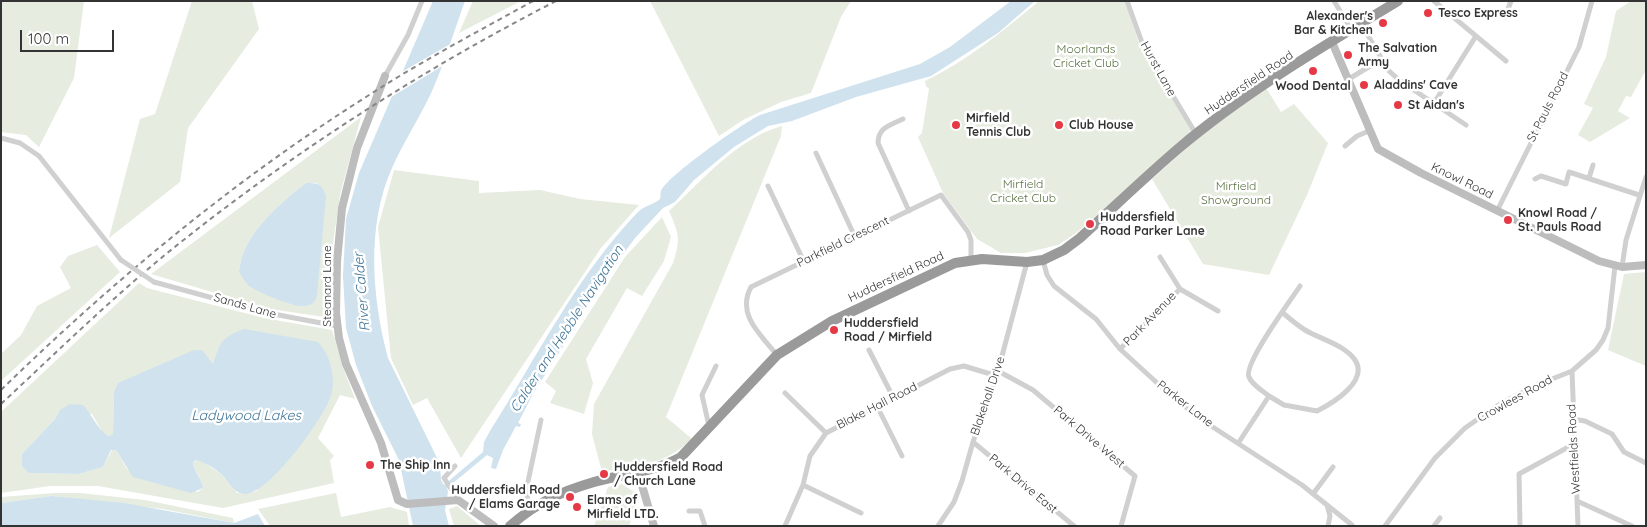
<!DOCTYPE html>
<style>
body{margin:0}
#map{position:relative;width:1647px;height:527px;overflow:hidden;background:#fff;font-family:Quicksand,sans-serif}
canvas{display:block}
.frame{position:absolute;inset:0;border:2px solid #333;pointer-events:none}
.scale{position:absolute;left:20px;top:30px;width:94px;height:22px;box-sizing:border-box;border:2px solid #333;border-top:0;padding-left:6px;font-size:15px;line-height:18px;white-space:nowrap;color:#333;-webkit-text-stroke:4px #fff;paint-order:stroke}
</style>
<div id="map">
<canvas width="1647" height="527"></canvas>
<div class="frame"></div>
<div class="scale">100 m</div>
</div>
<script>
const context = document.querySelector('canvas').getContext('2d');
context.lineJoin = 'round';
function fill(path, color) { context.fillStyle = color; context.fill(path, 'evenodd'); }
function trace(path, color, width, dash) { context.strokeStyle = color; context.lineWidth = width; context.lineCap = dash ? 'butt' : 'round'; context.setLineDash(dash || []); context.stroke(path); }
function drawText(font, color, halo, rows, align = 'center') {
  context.font = font + ' Quicksand,sans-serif'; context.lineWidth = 5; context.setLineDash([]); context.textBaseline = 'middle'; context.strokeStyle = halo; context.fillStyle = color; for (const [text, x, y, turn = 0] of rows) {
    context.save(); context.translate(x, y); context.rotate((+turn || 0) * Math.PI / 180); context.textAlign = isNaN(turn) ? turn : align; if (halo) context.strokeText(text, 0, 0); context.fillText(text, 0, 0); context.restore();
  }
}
const green = new Path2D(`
 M1 1H84L74 78 39 147 26 135 1 132Z
 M192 1H252L259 29 188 128 180 182 109 238 140 119 155 114Z
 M473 1H521L459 33Z
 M650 1H851L841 17 811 93 781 102 743 120 719 136Z
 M1039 1H1125L1141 49 1193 133 1076 233 1058 245 1025 253H1001L977 239 943 193 918 137 922 133 929 89 926 86 925 81C967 61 1003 31 1039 1Z
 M1631 1H1646V70L1631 97 1626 96 1618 111 1630 118 1590 142 1578 135 1593 108 1584 104 1606 57 1616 11Z
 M1265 86 1281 112 1294 104 1328 143 1307 195 1269 275 1203 264 1152 179 1199 137Z
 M361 117 340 195 331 257V318L270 309 151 274ZM306 183H317L239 272C242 235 278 205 306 183Z
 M782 126 781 136 666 417 692 439C663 466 639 465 602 472L592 434 594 404 673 263C681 239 679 234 669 211 703 180 736 139 782 126Z
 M394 170 479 181V193L540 190 580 199 639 205 601 248 461 458 427 398 413 405 391 358 378 227Z
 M662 217 671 237 664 261 642 296 627 288 586 359 593 383 584 414 550 403 556 391 545 382 625 257Z
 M97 245 120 272 1 381V354L21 335 37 306 71 288 60 267 68 256Z
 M1646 272V366L1608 350 1624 274Z
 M139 283 147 288 264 318 332 330 345 373 355 399 340 395 318 438 334 456 330 460 334 483 223 508 98 486H50L1 493V412ZM213 365 257 491 246 494 237 493 221 474 205 463 196 460 193 462C194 472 202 478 203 488L198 492 127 469 116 450H112L103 467 79 474 29 473 22 454 55 419 60 410 92 414 103 433 109 436 113 434 114 392Z
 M622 484 640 496 629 526H594L608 487Z
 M55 493H80L145 500 233 518 234 523 163 509 52 496 1 503V497Z
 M336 493 341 517 390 507 407 512 409 526H270L258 509Z
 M457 506 481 526H454L449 509Z`);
const water = new Path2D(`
 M433 1H465C454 31 445 62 432 91 420 117 404 141 392 168 366 226 372 298 388 358L440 464 441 480 444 485 483 452 484 442 490 431C537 357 577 275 638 212 645 205 653 205 660 199 661 196 660 193 661 191 667 176 743 123 760 115L920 64 950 47 1011 1H1035L998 33 931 76 856 97 792 121 768 126 734 147 694 180 675 202 663 208 635 238 582 310 574 329 534 392 518 423 521 424 520 427 516 426 503 450 496 469 491 468 493 458 487 455 447 488 448 492 445 510 449 526H413L399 460 372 406 356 365 346 328 343 276 346 219 359 173Z
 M306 183C318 183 322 184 326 196L317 295C316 302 311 306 303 306 294 307 256 292 248 285 245 282 242 276 239 272 242 235 278 205 306 183Z
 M244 329 318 342C330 355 335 374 332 392 328 414 268 495 245 494 234 494 229 482 222 475 215 468 206 463 196 460L193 462C194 473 202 478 203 488L191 493 133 477 116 450H111L103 467 79 474 29 473 22 466V454L55 419 60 410 70 404 83 405C92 414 98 431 109 436L113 434 114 392 118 383 194 350H202L213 364C221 341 221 338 244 329Z
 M52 496 124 503 234 523 258 514 265 526H1V503Z`);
const pier = new Path2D(`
 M452 43 444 65 388 99 400 73Z`);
const street = new Path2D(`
 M1127 1 1144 48 1196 134
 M1334 1 1351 29
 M1434 1 1506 61
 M1505 17 1511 1
 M1361 24 1389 71 1399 80 1466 125
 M385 76 408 35 422 1
 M1347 80 1382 59
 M1434 103 1476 36
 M903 119C891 125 878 127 878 143L909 211
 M1 138 20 143 39 156 121 260
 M1345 146 1357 136 1369 131
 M816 153 855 237
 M1589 178 1593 165
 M1535 179 1541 176 1566 184 1569 172 1639 195
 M768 186 804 262
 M1497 211 1579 47 1592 1
 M1043 260 1047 275 1054 286 1096 319 1120 349 1167 392 1202 420 1302 485 1352 525
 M1622 267 1626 240 1646 177
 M154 282 268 313 337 326
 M1180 289 1218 311
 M1120 349 1180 289 1160 257
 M869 350 893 397
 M777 355C761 335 736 315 751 287L941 195 968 232 971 240V260
 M998 371 1033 390 1135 476 1121 526
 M1572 371 1578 526
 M785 393 826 433
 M1269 396 1284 405 1317 411C1333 403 1369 381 1355 360 1345 345 1320 339 1305 330 1297 325 1290 319 1283 313
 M877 406 902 456
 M1572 419 1585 421 1612 434 1624 452 1646 463
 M709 426 702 395 716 366
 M973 442 1074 526
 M1239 442 1269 396C1263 391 1252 385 1249 377 1243 364 1291 300 1300 286
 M455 466 444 478 458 500
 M803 485 861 513
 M1313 494 1333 467
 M1577 501 1632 526
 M1327 505 1330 516 1328 526
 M530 508 526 491 541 420
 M689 511H700L705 526
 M785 526 803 485 810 456 826 433 950 369 964 366 997 376
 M938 526 954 502 962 481 973 442 998 371 1027 262
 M1385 526 1435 458 1465 428 1500 404 1537 385 1572 371 1596 350 1603 340 1608 328 1615 266
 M1434 526 1440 518
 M1520 526 1519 474 1574 444`);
const secondary = new Path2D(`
 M1332 42 1378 149 1421 173 1599 261 1622 267 1646 265
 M385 76 357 148 342 208 337 261 336 313 339 338 346 364 381 443 398 500 407 504 458 500 494 526
 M638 472 654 526`);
const highway = new Path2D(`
 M510 526C536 503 560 492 594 482 623 474 654 472 681 457L777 355 832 321 955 263 982 259 1027 262 1043 260 1064 250 1080 238C1113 208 1145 177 1179 148 1245 92 1324 46 1398 1`);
const rail = new Path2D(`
 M1 390C113 281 233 181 366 97 420 62 477 32 533 1
 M1 404C60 349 118 292 181 242 298 149 424 69 556 1`);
const streetBridge = new Path2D(`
 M121 260 154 282`);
const markers = [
 [1428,13,5,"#e63946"],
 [1383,23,5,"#e63946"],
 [1348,55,5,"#e63946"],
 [1313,71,5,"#e63946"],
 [1364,85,5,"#e63946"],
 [1398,105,5,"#e63946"],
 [956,125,5,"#e63946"],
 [1059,125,5,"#e63946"],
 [1508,220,5,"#e63946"],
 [1090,224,5,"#e63946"],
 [834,330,5,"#e63946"],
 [370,465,5,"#e63946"],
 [604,474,5,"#e63946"],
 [570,497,5,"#e63946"],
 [577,507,5,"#e63946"]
];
const poiNames = [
 ["Tesco Express",1438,13],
 ["Alexander's",1373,16,"right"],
 ["Bar & Kitchen",1373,30,"right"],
 ["The Salvation",1358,48],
 ["Army",1358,62],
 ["Aladdins' Cave",1374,85],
 ["Wood Dental",1313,86,"center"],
 ["St Aidan's",1408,105],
 ["Mirfield",966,118],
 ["Tennis Club",966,132],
 ["Club House",1069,125],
 ["Knowl Road /",1518,213],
 ["St. Pauls Road",1518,227],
 ["Huddersfield",1100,217],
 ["Road Parker Lane",1100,231],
 ["Huddersfield",844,323],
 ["Road / Mirfield",844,337],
 ["The Ship Inn",380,465],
 ["Huddersfield Road",614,467],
 ["/ Church Lane",614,481],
 ["Huddersfield Road",560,490,"right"],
 ["/ Elams Garage",560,504,"right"],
 ["Elams of",587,500],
 ["Mirfield LTD.",587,514]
];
const parkNames = [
 ["Moorlands",1086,49],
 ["Cricket Club",1086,63],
 ["Mirfield",1023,184],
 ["Cricket Club",1023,198],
 ["Mirfield",1236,186],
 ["Showground",1236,200]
];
const streetNames = [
 ["Hurst Lane",1158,69,61],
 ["Huddersfield Road",1249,83,-34],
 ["St Pauls Road",1548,107,-63],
 ["Knowl Road",1462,181,26],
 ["Parkfield Crescent",843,242,-26],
 ["Huddersfield Road",896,277,-25],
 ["Steanard Lane",327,286,-90],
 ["Sands Lane",245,306,16],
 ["Park Avenue",1150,319,-46],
 ["Blakehall Drive",988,396,-71],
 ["Crowlees Road",1515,399,-29],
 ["Parker Lane",1185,404,38],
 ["Blake Hall Road",877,406,-27],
 ["Park Drive West",1089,437,40],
 ["Westfields Road",1574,449,-93],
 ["Park Drive East",1023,484,40]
];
const waterNames = [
 ["River Calder",362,292,-95],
 ["Calder and Hebble Navigation",567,329,-57],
 ["Ladywood Lakes",246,416]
];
fill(green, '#e6ecdf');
fill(water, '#cfe2ee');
fill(pier, '#fff');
trace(street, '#d0d0d0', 5);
trace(secondary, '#bdbdbd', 8);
trace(highway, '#9a9a9a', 10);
trace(rail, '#888', 2, [5, 4]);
trace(streetBridge, '#d0d0d0', 5);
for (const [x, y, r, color] of markers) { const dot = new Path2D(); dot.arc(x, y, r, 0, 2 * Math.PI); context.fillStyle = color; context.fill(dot); trace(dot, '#fff', 2); }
drawText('bold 12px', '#333', '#fff', poiNames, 'left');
drawText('12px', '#56703f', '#fff', parkNames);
drawText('12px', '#333', '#fff', streetNames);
drawText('italic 14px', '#3f7597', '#fff', waterNames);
</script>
